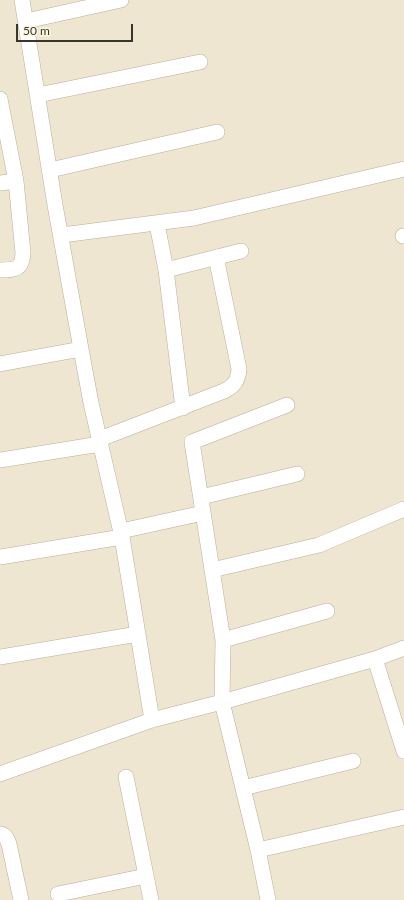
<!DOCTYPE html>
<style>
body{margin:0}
#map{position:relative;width:404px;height:900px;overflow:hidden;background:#eee6d1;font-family:Lato,sans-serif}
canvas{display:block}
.scale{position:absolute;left:16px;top:24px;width:117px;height:18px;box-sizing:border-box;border:2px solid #38352d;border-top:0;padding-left:5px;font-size:12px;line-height:14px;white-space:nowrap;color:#38352d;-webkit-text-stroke:3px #fbf4de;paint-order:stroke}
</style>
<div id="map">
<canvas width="404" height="900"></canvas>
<div class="scale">50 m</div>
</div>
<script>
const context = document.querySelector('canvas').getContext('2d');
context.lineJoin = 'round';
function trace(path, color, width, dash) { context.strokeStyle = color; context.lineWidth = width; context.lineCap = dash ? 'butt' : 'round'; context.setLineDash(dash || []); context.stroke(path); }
const minor = new Path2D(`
 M22 0 55 205 81 349 91 403 122 537 152 720
 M26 21 121 0
 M38 95 200 62
 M0 99 16 181 23 253C22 270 15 270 0 270
 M50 170 217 132
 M0 183 16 181
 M157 224 166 270 183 408
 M62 235 194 218 404 169
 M403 236H404
 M166 270 241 251
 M0 364 81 349
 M100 439 224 391C234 386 238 381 239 369L216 257
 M0 460 100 444
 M201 497 297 474
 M121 531 203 513
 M0 557 122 537
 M212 570 319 545 404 509
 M223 640 327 611
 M0 657 138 634
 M375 659 404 751
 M0 774 152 720 222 702 375 659 404 648
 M126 777 151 900
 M243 788 353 761
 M0 834C6 835 7 839 9 844L21 900
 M258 850 404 817
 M58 894 146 876
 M268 900 258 850 222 702 223 640 192 442 287 405`);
trace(minor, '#b6af9a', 16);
trace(minor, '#fff', 15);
</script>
